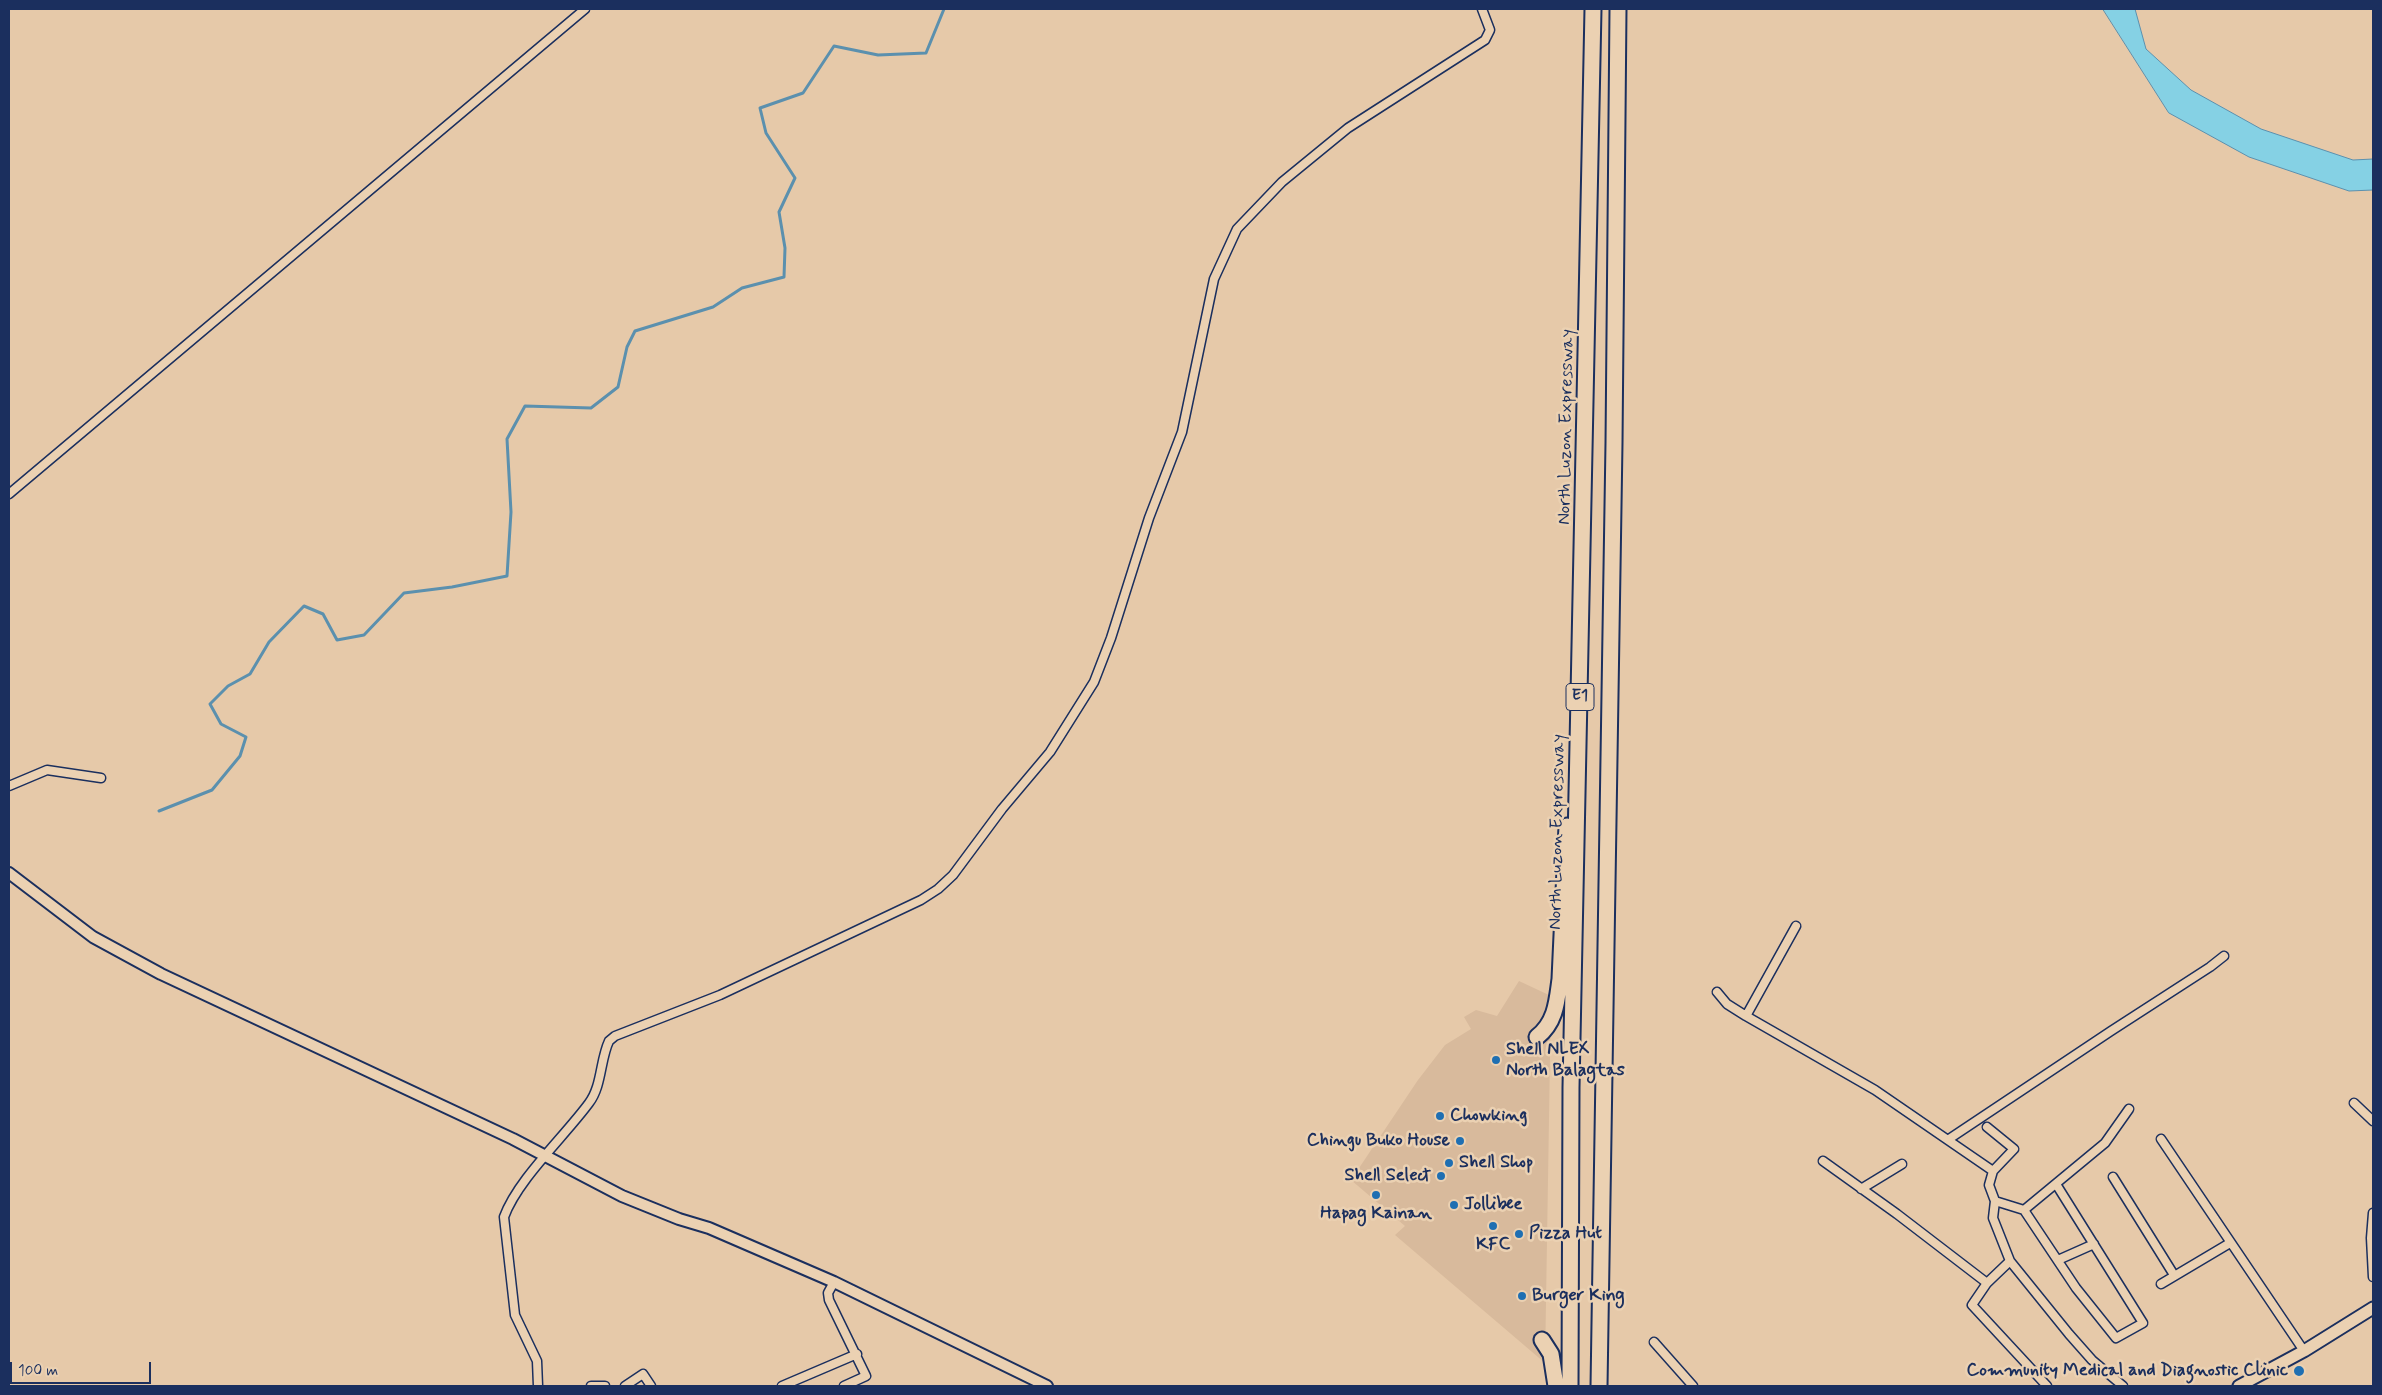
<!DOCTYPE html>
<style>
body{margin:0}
#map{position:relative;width:2382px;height:1395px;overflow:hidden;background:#e6c9a9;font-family:Mynerve,sans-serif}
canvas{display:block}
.frame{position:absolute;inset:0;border:10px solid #1b2f5e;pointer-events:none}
.scale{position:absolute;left:10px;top:1362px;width:141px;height:22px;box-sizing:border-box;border:2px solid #1b2f5e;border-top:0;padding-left:6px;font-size:15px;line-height:18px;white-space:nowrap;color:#1b2f5e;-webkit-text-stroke:4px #ebd1b2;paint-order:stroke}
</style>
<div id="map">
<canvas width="2382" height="1395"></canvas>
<div class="frame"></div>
<div class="scale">100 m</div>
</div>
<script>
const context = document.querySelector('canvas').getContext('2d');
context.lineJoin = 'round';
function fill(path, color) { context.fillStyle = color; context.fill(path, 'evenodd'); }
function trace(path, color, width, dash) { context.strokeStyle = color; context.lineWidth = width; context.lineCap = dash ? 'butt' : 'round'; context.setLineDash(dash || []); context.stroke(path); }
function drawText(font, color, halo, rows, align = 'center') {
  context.font = font + ' Mynerve,sans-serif'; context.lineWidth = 5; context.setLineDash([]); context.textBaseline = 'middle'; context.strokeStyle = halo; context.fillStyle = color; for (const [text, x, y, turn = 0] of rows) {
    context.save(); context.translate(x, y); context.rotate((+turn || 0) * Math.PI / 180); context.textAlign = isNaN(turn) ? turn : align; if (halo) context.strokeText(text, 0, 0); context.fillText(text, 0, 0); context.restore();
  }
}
const built = new Path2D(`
 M1519 981 1551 996 1545 1363 1395 1235 1405 1226 1351 1180 1418 1080 1445 1045 1471 1029 1464 1017 1476 1010 1497 1016Z`);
const water = new Path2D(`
 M2103 9H2135L2146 49 2191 90 2261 129 2353 160 2373 159V190L2349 191 2249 157 2169 113Z`);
const stream = new Path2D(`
 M159 811 212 790 240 756 246 737 221 724 210 704 228 686 250 674 269 642 304 606 323 614 337 640 364 635 404 593 452 587 507 576 511 512 507 439 525 406 591 408 618 387 627 347 635 331 713 307 742 288 784 277 785 248 779 212 795 178 766 133 760 108 803 93 834 46 878 55 926 53 944 9`);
const minor = new Path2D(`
 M9 494 585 9
 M9 786 47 770 101 778
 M1717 992 1727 1004 1746 1016 1875 1090 1993 1171
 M1746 1016 1796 926
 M2354 1103 2373 1121
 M1987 1127 2014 1149 1993 1171 1989 1185 1995 1201 1993 1218 2010 1261 2069 1334 2092 1360 2123 1386
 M1949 1139 2111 1031 2210 967 2224 956
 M2161 1139 2304 1351
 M1823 1161 1897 1214 1987 1283
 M2113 1177 2174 1275
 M1861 1189 1902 1164
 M1995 1201 2024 1210 2076 1288 2116 1338 2143 1323 2056 1184
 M2024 1210 2105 1143 2129 1109
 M2373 1213 2371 1238 2373 1277
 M2058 1260 2094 1244
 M2010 1261 1987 1283 1972 1305 2047 1386
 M834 1282 828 1293 829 1300 866 1376 844 1386
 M2161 1284 2230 1243
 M1654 1342 1693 1386
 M538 1386 537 1361 515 1315 504 1217C518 1179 564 1137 589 1103 602 1086 600 1060 609 1041L615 1036 720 995 921 900 938 889 953 875 1002 809 1050 752 1094 682 1111 638 1149 518 1182 432 1214 279 1237 229 1282 182 1348 128 1485 40 1490 30 1482 9
 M591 1386H605
 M625 1386 643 1374 651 1386
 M782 1386 857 1354`);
const tertiary = new Path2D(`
 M9 873 93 937 161 974 513 1139 622 1196 679 1219 709 1228 834 1282 1047 1386`);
const secondary = new Path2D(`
 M2239 1386 2304 1351 2373 1308`);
const motorway = new Path2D(`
 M1537 1037C1556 1022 1557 1001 1560 979L1567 826
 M1542 1340 1551 1354 1556 1386
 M1570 1386 1571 1087 1593 9
 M1599 1386 1614 443 1618 9`);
const markers = [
 [1496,1060,5,"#1f6fb2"],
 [1440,1116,5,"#1f6fb2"],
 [1460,1141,5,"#1f6fb2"],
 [1449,1163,5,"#1f6fb2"],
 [1441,1176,5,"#1f6fb2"],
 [1376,1195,5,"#1f6fb2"],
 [1454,1205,5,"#1f6fb2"],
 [1493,1226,5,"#1f6fb2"],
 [1519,1234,5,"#1f6fb2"],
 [1522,1296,5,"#1f6fb2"],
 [2299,1371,6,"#1f6fb2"]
];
const shields = [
 [1580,697,28]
];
const shieldNames = [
 ["E1",1580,697]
];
const streetNames = [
 ["North Luzon Expressway",1567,427,-89],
 ["North Luzon Expressway",1558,832,-89]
];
const poiNames = [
 ["Shell NLEX",1506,1050],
 ["North Balagtas",1506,1071],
 ["Chowking",1450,1116],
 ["Chingu Buko House",1450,1141,"right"],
 ["Shell Shop",1459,1163],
 ["Shell Select",1431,1176,"right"],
 ["Jollibee",1464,1205],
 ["Hapag Kainan",1376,1214,"center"],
 ["Pizza Hut",1529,1234],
 ["KFC",1493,1245,"center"],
 ["Burger King",1532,1296],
 ["Community Medical and Diagnostic Clinic",2288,1371,"right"]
];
fill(built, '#d8ba9c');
fill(water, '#85d1e4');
trace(water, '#5b90ae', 1);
trace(stream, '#5b90ae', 3);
trace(minor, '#1b2f5e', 11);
trace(tertiary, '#1b2f5e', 14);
trace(secondary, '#1b2f5e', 15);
trace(motorway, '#1b2f5e', 19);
trace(minor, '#ebd1b2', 8);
trace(tertiary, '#ebd1b2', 10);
trace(secondary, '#ebd1b2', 11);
trace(motorway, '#ebd1b2', 15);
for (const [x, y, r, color] of markers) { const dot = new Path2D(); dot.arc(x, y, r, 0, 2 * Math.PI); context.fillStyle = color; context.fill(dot); trace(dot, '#ebd1b2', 2); }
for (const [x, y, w] of shields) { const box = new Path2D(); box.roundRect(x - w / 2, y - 13.5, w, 27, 4); context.fillStyle = '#ebd1b2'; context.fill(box); trace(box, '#1b2f5e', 1); }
drawText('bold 16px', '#1b2f5e', null, shieldNames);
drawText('18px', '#1b2f5e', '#ebd1b2', streetNames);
drawText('bold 18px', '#1b2f5e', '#ebd1b2', poiNames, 'left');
</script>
